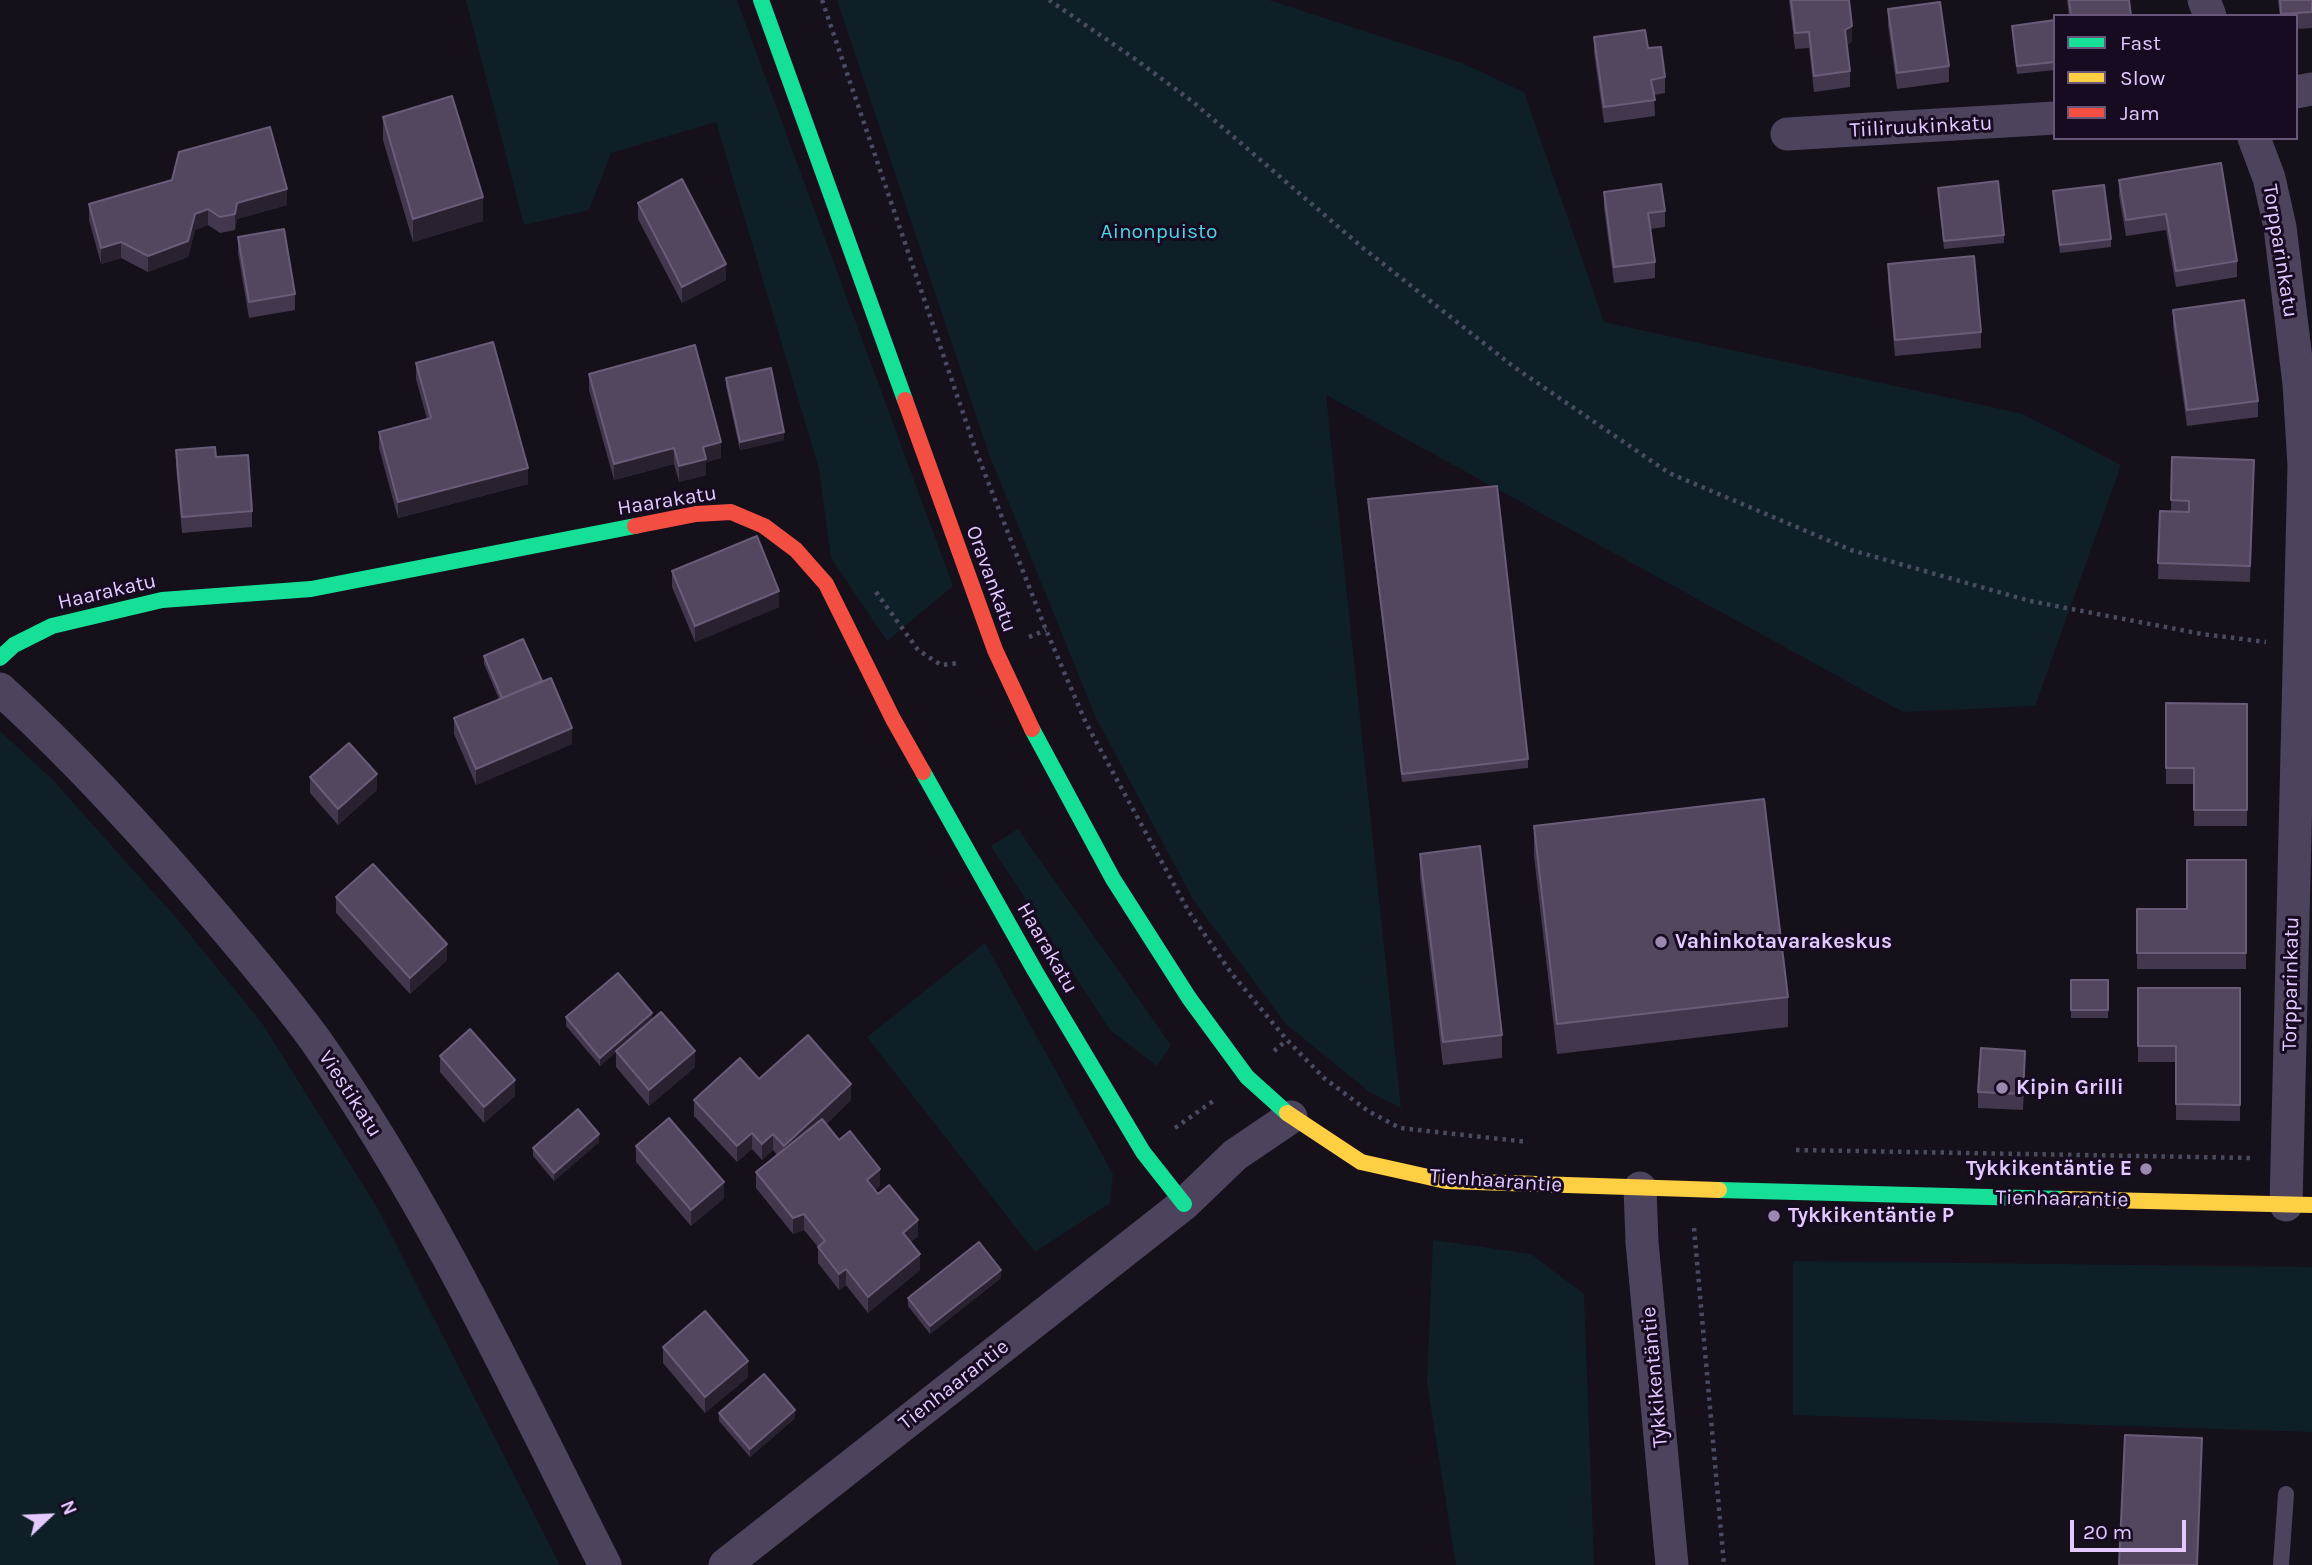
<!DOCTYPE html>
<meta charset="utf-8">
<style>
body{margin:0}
#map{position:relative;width:2312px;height:1565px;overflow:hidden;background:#16101b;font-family:Karla,sans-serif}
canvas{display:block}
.legend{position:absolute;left:2053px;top:14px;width:245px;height:126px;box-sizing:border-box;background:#160b20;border:2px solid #685779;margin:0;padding:9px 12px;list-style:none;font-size:21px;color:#e3c9ff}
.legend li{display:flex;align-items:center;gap:14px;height:35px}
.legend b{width:35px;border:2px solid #685779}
.north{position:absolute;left:14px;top:1481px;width:70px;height:70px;-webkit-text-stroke:5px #160b20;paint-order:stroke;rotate:67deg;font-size:19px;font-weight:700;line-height:28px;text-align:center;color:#e3c9ff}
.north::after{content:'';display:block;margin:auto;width:24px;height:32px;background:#e3c9ff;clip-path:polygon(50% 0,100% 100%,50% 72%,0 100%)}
.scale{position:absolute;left:2070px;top:1520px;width:116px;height:32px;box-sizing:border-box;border:4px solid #e3c9ff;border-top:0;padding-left:9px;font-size:21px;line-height:24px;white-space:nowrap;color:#e3c9ff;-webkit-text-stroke:5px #160b20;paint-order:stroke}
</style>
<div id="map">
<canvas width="2312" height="1565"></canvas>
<ul class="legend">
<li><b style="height:9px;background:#16e098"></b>Fast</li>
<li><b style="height:9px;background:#ffcf43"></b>Slow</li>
<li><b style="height:9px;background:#f24e42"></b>Jam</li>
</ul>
<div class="north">N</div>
<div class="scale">20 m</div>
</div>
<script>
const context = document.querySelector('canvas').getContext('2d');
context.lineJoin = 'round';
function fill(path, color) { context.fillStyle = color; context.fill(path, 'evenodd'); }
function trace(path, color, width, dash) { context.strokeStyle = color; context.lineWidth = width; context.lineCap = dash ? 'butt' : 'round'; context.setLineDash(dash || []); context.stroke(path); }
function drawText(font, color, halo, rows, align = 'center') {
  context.font = font + ' Karla,sans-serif'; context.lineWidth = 6; context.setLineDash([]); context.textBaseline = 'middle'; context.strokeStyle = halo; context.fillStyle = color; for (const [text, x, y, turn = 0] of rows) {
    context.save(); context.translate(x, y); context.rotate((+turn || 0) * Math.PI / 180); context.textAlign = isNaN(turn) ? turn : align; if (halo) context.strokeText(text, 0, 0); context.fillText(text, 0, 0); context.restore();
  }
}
const green = new Path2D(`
 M466 0H737L953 586 887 641 831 558 819 469 716 122 611 153 589 210 524 225Z
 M837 0H1269L1462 63 1524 92 1604 322 2023 414 2121 465 2035 706 1903 712 1326 395 1401 1108 1368 1091 1286 1024 1194 901 1096 718 989 454Z
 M0 731 52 779 178 920 262 1023 378 1209 560 1565H0Z
 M1018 829 1171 1045 1157 1066 1110 1030 991 846Z
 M985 943 1113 1174 1110 1203 1035 1252 867 1037Z
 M1433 1240 1531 1254 1584 1294 1594 1565H1456L1427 1383Z
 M1793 1261 2312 1267V1432L1793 1415Z`);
const path = new Path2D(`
 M822 0 976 451 1046 630 1086 723 1189 912 1232 974 1287 1040 1324 1078 1368 1111 1400 1128 1528 1142
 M1049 0 1135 59 1193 102 1363 248 1514 367 1669 473 1851 550 2030 601 2202 634 2266 642
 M876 592 918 650 941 665 959 663
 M1029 637 1046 630
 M1274 1051 1287 1040
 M1175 1128 1216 1099
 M1796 1150 2252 1158
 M1694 1228 1724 1565`);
const lane = new Path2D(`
 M2281 1565 2286 1494`);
const street = new Path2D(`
 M2204 0 2210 16
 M2296 92 2312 89
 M1787 134 2055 118
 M2254 138 2269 178 2280 227 2299 384 2304 465 2286 1205
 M0 689C77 759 147 836 215 916 249 956 285 998 316 1041 431 1205 515 1387 605 1565
 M1640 1188 1642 1242 1672 1565
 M725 1565 1184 1204 1235 1155 1291 1117`);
const fast = new Path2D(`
 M761 0 905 400
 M0 658 14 645 52 626 162 600 311 589 635 526
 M1032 729 1113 879 1189 998 1247 1077 1287 1113
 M923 772 1035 971 1143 1152 1184 1204
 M1719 1190 2065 1199`);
const slow = new Path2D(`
 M1287 1113 1361 1162 1446 1181 1719 1190
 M2065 1199 2312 1205`);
const jam = new Path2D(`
 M905 400 995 650 1032 729
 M635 526 696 514 731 512 764 526 796 550 826 584 893 719 923 772`);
const wall = new Path2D(`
 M1789 0H1849L1852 42 1847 45 1850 71V87L1814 92 1809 48 1795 49Z
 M2067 0H2129L2131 16H2069Z
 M2278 0H2312V28L2296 29V16H2280Z
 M1888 9 1949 66V82L1897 89 1888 25Z
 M2055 20V70L2017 74 2012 34V26Z
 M1594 37 1648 48 1665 77V93L1654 95 1655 116 1604 123 1594 53Z
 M383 117 483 221 413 242 383 140Z
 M2119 180 2237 261V277L2176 287 2166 230 2126 236 2119 196Z
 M1938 188 2004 235V243L1944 249Z
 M2053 191 2111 239V247L2060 253 2053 199Z
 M1604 192 1665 211V227L1650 229 1655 262V278L1614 283 1604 208Z
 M638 203 726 280 682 303 638 219Z
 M89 204 287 205 237 219 235 230 220 233 208 225 195 230 188 257 148 272 121 258 101 264 89 220Z
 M238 237 295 294V310L249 318 238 253Z
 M1888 264 1981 332V348L1895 356 1888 280Z
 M2173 310 2258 401V417L2187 426 2173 326Z
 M416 363 528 484 398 518 379 448V432L427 419 416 379Z
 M589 374 721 458 706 462V475L679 482 674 464 614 480 589 390Z
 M726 378 784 440 740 450 726 386Z
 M176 450 216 457 252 511V527L182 533 176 466Z
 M2172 457 2254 476 2250 582 2158 579 2160 511H2171Z
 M1368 499 1528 759V768L1402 782 1368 507Z
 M672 571 779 607 695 642 672 587Z
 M484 656 542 681 572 744 476 785 454 734V718L499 699 484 664Z
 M2166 703 2247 704V826H2194V784H2166Z
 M310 777 377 790 338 825 310 793Z
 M1534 826 1788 997V1027L1557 1054 1534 856Z
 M1420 854 1502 1035V1058L1443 1065 1420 877Z
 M2246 860V969H2137V909H2187Z
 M336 897 447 960 410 994 336 913Z
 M2071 980H2108V1018H2071Z
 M2138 988H2240V1121L2176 1120V1062H2138Z
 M566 1017 652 1020 695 1067 649 1106 616 1067V1052L600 1066 566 1026Z
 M440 1056 515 1096 484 1123 440 1072Z
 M2025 1067 2023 1110 1978 1108V1092Z
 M759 1079 851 1100 826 1124 839 1140 880 1185 875 1190 918 1236 911 1242 920 1270 868 1313 846 1285 839 1290 818 1263V1247L804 1230 793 1234 756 1188V1172L777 1155 773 1150 762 1160 752 1149 737 1162 694 1116V1100Z
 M599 1142 554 1181 533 1156V1148Z
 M636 1146 724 1198 691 1226 636 1162Z
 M1001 1278 930 1334 908 1306V1298Z
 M663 1347 748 1377 705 1413 663 1363Z
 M719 1413 795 1418 750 1457 719 1421Z`);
const shadedWall = new Path2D(`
 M1852 26V42L1845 46V30Z
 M287 189V205L237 219 235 230V214L237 203Z
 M483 197V221L413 242V219Z
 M208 209V225L195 230 188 257 148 272V256L195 214Z
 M121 242V258L101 264V248Z
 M726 264V280L682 303V287Z
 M784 432V440L740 450V442Z
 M721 442V458L706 462V475L679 482V466L703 447Z
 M674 448V464L614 480V464Z
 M528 468V484L398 518V502Z
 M779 591V607L695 642V626Z
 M572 728V744L476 785V769Z
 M377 774V790L338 825V809Z
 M447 944V960L410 994V978Z
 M652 1013V1021L600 1066V1058Z
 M695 1051V1067L649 1106V1090Z
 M515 1080V1096L484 1123V1107Z
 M851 1084V1100L784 1162V1146Z
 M752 1133V1149L737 1162V1146Z
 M599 1134V1142L554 1181V1173Z
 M773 1134V1150L762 1160V1144Z
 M880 1169V1185L867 1196V1180Z
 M724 1182V1198L691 1226V1210Z
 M804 1214V1230L793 1234V1218Z
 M918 1220V1236L903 1249V1233Z
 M920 1254V1270L868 1313V1297Z
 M846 1269V1285L839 1290V1274Z
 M1001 1270V1278L930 1334V1326Z
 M748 1361V1377L705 1413V1397Z
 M795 1410V1418L750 1457V1449Z`);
const building = new Path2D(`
 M1791 0H1849L1852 26 1845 30 1850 71 1814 76 1809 32 1795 33Z
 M2069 0H2129L2131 16H2071Z
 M2280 0H2312V12L2281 14Z
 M1940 2 1949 66 1897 73 1888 9Z
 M2055 20V62L2017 66 2012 26Z
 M1645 30 1648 48 1661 47 1665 77 1651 80 1655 100 1604 107 1594 37Z
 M452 96 483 197 413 219 383 117Z
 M270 127 287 189 237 203 235 214 220 217 208 209 195 214 188 241 148 256 121 242 101 248 89 204 172 180 179 152Z
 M2221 163 2237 261 2176 271 2166 214 2126 220 2119 180Z
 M682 179 726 264 682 287 638 203Z
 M1998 181 2004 235 1944 241 1938 188Z
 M1661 184 1665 211 1648 213 1655 262 1614 267 1604 192Z
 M2104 185 2111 239 2060 245 2053 191Z
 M284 229 295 294 249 302 238 237Z
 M1974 256 1981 332 1895 340 1888 264Z
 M2244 300 2258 401 2187 410 2173 310Z
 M493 342 528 468 398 502 379 432 431 418 416 363Z
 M695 345 721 442 703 447 706 459 679 466 674 448 614 464 589 374Z
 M771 368 784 432 740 442 726 378Z
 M215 447 216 457 248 455 252 511 182 517 176 450Z
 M2172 457 2254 460 2250 566 2158 563 2160 511 2189 512V501L2171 500Z
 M1497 486 1528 759 1402 774 1368 499Z
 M757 536 779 591 695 626 672 571Z
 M523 639 542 681 502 698 484 656Z
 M551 678 572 728 476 769 454 718Z
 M2166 703 2247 704V810H2194V768H2166Z
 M349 743 377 774 338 809 310 777Z
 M1764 799 1788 997 1557 1024 1534 826Z
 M1480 846 1502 1035 1443 1042 1420 854Z
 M2187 860H2246V953H2137V909H2187Z
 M373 864 447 944 410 978 336 897Z
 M618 973 652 1013 600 1058 566 1017Z
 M2071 980H2108V1010H2071Z
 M2138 988H2240V1105L2176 1104V1046H2138Z
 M661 1012 695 1051 649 1090 616 1051Z
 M470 1029 515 1080 484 1107 440 1056Z
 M808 1035 851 1084 784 1146 773 1134 762 1144 752 1133 737 1146 694 1100 740 1058 759 1079Z
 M1981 1048 2025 1051 2023 1094 1978 1092Z
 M578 1109 599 1134 554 1173 533 1148Z
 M669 1118 724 1182 691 1210 636 1146Z
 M822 1119 839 1140 850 1131 880 1169 867 1180 878 1194 889 1185 918 1220 903 1233 920 1254 868 1297 846 1269 839 1274 818 1247 825 1241 804 1214 793 1218 756 1172Z
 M979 1242 1001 1270 930 1326 908 1298Z
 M705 1311 748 1361 705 1397 663 1347Z
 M764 1374 795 1410 750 1449 719 1413Z
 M2125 1435 2202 1438 2197 1565H2119Z`);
const markers = [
 [1661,942,7,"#9b88af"],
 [2002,1088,7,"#9b88af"],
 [2146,1169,7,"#9b88af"],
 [1774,1216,7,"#9b88af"]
];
const streetNames = [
 ["Tiiliruukinkatu",1921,127,-3],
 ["Torpparinkatu",2280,251,81],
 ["Haarakatu",667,501,-9],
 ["Oravankatu",991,579,70],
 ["Haarakatu",107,592,-13],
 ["Haarakatu",1047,948,60],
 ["Torpparinkatu",2291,984,-89],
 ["Viestikatu",350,1094,57],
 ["Tienhaarantie",1496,1181,4],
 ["Tienhaarantie",2062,1199,1],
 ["Tykkikentäntie",1655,1377,-95],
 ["Tienhaarantie",954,1385,-38]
];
const parkNames = [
 ["Ainonpuisto",1159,232]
];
const poiNames = [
 ["Vahinkotavarakeskus",1675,942],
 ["Kipin Grilli",2016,1088],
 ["Tykkikentäntie E",2132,1169,"right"],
 ["Tykkikentäntie P",1788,1216]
];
fill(green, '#0e1f28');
trace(path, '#494c61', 4.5, [3.5, 5]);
trace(lane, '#4e435d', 16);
trace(street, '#4e435d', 33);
trace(fast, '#16e098', 16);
trace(slow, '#ffcf43', 16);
trace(jam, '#f24e42', 16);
fill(wall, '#42374c');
fill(shadedWall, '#292130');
fill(building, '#53475f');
trace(building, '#6a5b78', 2);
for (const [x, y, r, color] of markers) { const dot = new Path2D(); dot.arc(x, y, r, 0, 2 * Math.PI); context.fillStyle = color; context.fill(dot); trace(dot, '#160b20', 2.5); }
drawText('21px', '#e3c9ff', '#160b20', streetNames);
drawText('21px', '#4cd7e8', '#160b20', parkNames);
drawText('bold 21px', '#e3c9ff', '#160b20', poiNames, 'left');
</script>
